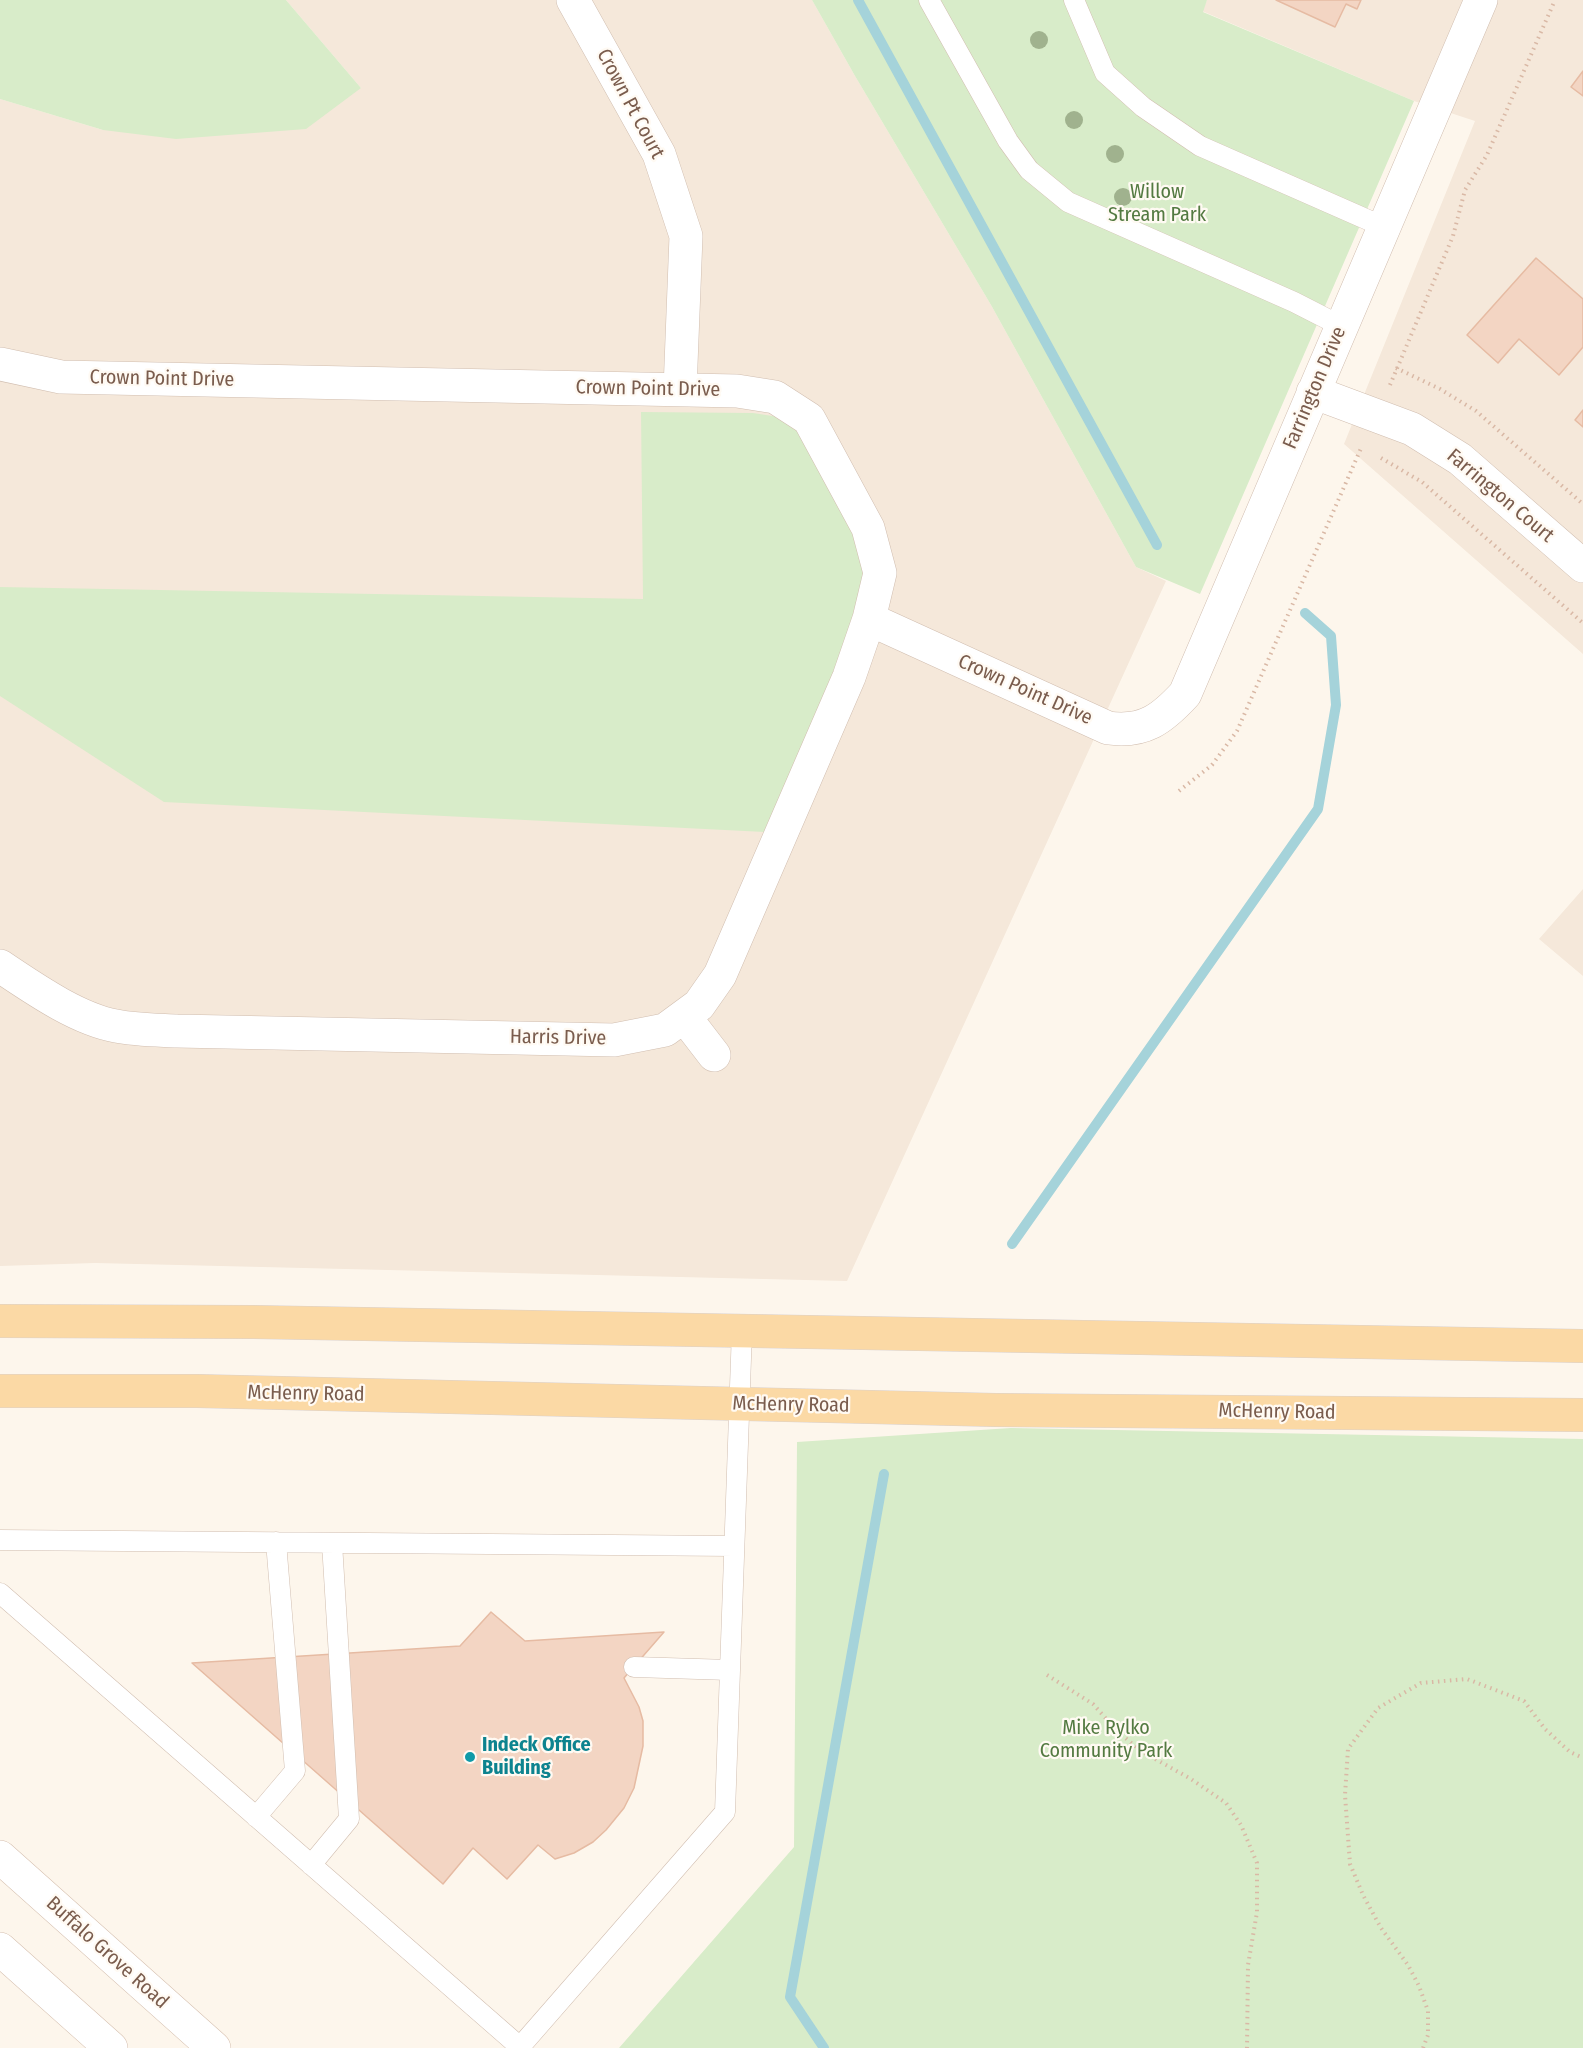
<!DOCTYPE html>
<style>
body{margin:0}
canvas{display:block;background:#fdf6ec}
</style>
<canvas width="1583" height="2048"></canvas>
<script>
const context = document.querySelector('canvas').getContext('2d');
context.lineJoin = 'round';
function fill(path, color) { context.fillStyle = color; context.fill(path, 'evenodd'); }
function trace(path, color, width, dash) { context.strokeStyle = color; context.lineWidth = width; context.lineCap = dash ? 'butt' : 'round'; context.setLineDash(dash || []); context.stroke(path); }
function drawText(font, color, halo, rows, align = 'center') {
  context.font = font + ' "Fira Sans Condensed",sans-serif'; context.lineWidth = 4.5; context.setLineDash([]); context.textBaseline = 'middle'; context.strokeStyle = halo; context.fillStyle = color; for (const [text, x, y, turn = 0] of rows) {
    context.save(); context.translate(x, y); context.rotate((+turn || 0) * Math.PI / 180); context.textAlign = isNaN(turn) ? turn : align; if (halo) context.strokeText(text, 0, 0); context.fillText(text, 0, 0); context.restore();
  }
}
const residential = new Path2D(`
 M286 0H812L855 76 991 305 1136 567 1166 581 847 1281 95 1263 0 1266V99L103 130 361 88Z
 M1207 0H1583V654L1344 444 1475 121 1414 101 1202 11Z
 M1583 889V976L1539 939Z`);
const green = new Path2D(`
 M0 0H286L361 88 306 129 176 139 103 130 0 99Z
 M812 0H1207L1203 12 1414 101 1200 594 1136 567 991 305 855 76Z
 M641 412 753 413 779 417 794 426 804 440 860 545 865 578 856 624 765 832 164 802 0 696V587L643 599Z
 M1011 1428 1583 1439V2048H619L794 1847 797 1442Z`);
const stream = new Path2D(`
 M858 0 1157 545
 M1012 1244 1318 809 1336 705 1331 636 1305 613
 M824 2048 790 1997 884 1474`);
const building = new Path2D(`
 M1276 0H1361L1357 9 1346 4 1335 27Z
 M1583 71V96L1571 87Z
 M1536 258 1583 299V347L1559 375 1519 339 1498 363 1467 335Z
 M1583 410V427L1575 420Z
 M491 1612 525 1641 664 1632 624 1678 639 1707 643 1721V1746L634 1788 624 1808 606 1830 593 1842 574 1853 555 1859 538 1845 507 1879 473 1848 443 1884 192 1663 460 1646Z`);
const path = new Path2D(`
 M1396 368 1440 389 1476 411 1583 504
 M1390 385 1453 236 1465 190 1487 155 1555 0
 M1381 458 1422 482 1583 623
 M1179 791 1212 765 1237 731 1362 446
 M1047 1675 1093 1704 1117 1731 1141 1751 1191 1779 1226 1803 1241 1825 1257 1863V1912L1248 1965 1247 2048
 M1423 2048 1428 2035V2011L1419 1986 1408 1965 1381 1928 1363 1895 1350 1864 1345 1795 1348 1749 1378 1708 1421 1683 1467 1679 1524 1701 1545 1729 1570 1752 1583 1758`);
const lane = new Path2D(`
 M929 0 1008 141 1029 170 1068 202 1294 302 1341 326
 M1074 0 1105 73 1143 107 1200 146 1384 227
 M0 1540 734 1546
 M0 1593 520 2047
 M634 1667 730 1670
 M256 1817 295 1771 276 1542
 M311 1865 349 1819 332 1543
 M519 2048 725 1812 742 1330`);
const street = new Path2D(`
 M573 0 659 154 686 236 680 390
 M0 364 61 377 737 391 775 397 809 419 868 528 880 573 869 619 1108 728C1144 733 1162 719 1185 694L1481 0
 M1313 392 1412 429 1460 459 1583 566
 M0 966C33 988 77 1019 116 1026 136 1030 157 1030 177 1031L614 1040 665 1030 699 1005 720 975 849 677 869 619
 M684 1016 714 1055`);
const secondary = new Path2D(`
 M0 1857 214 2048
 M0 1949 111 2048`);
const primary = new Path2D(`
 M0 1321 253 1322 1583 1346
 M0 1391H197L996 1410 1583 1415`);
const trees = [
 [1039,40],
 [1074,120],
 [1115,154],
 [1123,197]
];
const markers = [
 [470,1757,6,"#0f9aa8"]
];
const streetNames = [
 ["Crown Pt Court",630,104,62],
 ["Crown Point Drive",162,379,1],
 ["Farrington Drive",1315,388,-67],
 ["Crown Point Drive",648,389,1],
 ["Farrington Court",1500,496,40],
 ["Crown Point Drive",1025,690,24],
 ["Harris Drive",558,1038,1],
 ["McHenry Road",306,1394,1],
 ["McHenry Road",791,1405,1],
 ["McHenry Road",1277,1412,1],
 ["Buffalo Grove Road",107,1953,42]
];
const parkNames = [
 ["Willow",1157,192],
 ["Stream Park",1157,215],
 ["Mike Rylko",1106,1728],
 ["Community Park",1106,1751]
];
const cultureNames = [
 ["Indeck Office",482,1745],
 ["Building",482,1768]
];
fill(residential, '#f5e8da');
fill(green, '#d8ecc9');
trace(stream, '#a5d3da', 10);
fill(building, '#f3d5c3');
trace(building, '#e6bba3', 1.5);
trace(lane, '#d1beb0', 21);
trace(street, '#d1beb0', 34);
trace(secondary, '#d6c0b0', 34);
trace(primary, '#dad1cd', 34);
trace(path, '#d9b8a5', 4, [1.5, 4.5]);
trace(lane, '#fff', 20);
trace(street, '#fff', 33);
trace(secondary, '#fff', 33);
trace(primary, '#fbd9a5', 33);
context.fillStyle = '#a0b28e';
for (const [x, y] of trees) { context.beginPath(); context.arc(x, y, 9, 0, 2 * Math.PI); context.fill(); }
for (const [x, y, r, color] of markers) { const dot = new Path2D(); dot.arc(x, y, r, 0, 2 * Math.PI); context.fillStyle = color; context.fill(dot); trace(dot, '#fffaf3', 2); }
drawText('20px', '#7a5c4d', '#fffaf3', streetNames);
drawText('20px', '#537a41', '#fffaf3', parkNames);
drawText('bold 20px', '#0d838f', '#fffaf3', cultureNames, 'left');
</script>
